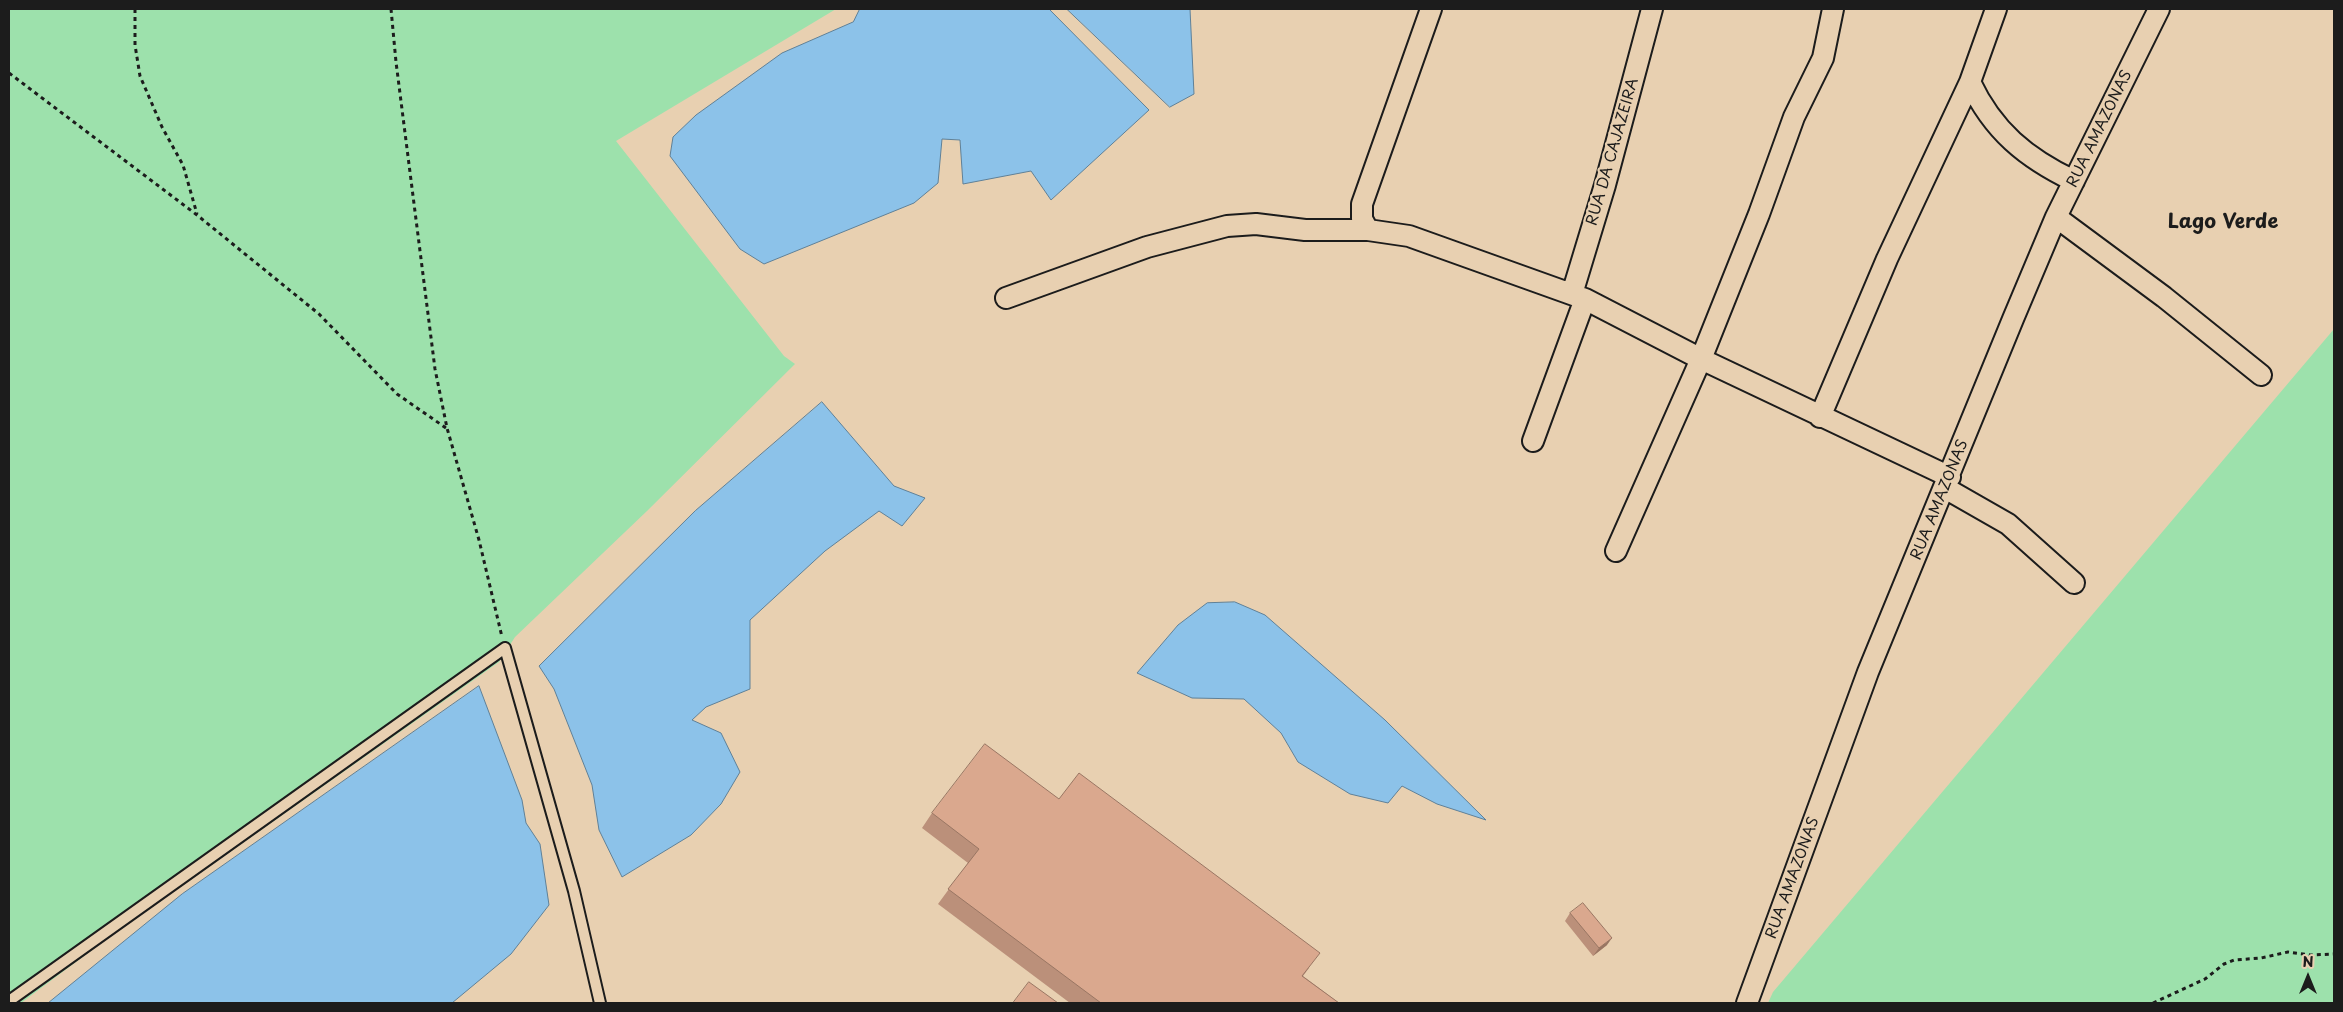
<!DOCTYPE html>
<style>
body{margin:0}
#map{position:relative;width:2343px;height:1012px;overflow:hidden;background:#e8d0b1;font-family:"Playpen Sans",sans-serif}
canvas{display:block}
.frame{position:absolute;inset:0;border:10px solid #1c1c1c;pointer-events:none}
.north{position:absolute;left:2283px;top:952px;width:50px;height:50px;-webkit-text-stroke:4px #e8d0b1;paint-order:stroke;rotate:0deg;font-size:14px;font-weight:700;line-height:20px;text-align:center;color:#1c1c1c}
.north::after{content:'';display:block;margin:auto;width:18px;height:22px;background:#1c1c1c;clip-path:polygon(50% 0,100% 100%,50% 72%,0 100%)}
</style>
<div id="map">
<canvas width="2343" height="1012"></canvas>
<div class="frame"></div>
<div class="north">N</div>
</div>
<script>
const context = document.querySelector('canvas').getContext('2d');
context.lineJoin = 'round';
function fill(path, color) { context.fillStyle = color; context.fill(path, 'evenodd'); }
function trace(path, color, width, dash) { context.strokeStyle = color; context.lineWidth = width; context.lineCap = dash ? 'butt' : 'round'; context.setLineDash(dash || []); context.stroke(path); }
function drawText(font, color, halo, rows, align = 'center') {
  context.font = font + ' "Playpen Sans",sans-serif'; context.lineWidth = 4.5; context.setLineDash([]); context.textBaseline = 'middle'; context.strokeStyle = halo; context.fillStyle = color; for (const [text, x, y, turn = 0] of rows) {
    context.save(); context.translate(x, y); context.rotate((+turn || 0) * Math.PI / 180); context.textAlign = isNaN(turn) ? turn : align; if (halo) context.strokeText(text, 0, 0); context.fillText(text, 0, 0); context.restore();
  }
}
const green = new Path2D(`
 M9 9H836L616 141 784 356 795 364 647 511 515 637 499 662 108 938 21 1003H9Z
 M2334 329V1003H1768L1773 992Z`);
const water = new Path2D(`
 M860 9H1049L1149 110 1051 200 1031 171 963 184 960 140 942 139 938 183 914 203 764 264 740 249 670 156 673 137 696 115 782 53 853 22Z
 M1067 9H1190L1194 94 1170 107Z
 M822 402 894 486 925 498 902 526 879 511 825 551 750 620V689L706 707 692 720 721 733 740 772 721 804 691 835 622 877 599 830 592 785 554 689 539 666 695 511Z
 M1235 602 1265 615 1385 720 1486 820 1437 804 1402 786 1388 803 1350 794 1298 762 1281 733 1244 699 1192 698 1137 673 1178 625 1207 603Z
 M479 686 522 800 526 823 540 844 549 905 511 954 452 1003H48L182 894Z`);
const path = new Path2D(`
 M135 9V45L140 76 162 127 183 165 197 214
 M391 9 396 62 435 369 447 428 479 540 502 637
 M9 73 197 215 319 314 397 394 446 428
 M2153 1003 2205 979 2224 964 2234 960 2261 958 2288 952 2310 955 2334 954`);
const service = new Path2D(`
 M9 1001 505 648 574 891 600 1003`);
const minor = new Path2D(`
 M1970 82C1993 131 2026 158 2074 181
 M2056 217 2164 297 2261 375
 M1368 230 1362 219V204L1431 9
 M1572 294 1605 185 1652 9
 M1006 298 1147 247 1227 226 1256 224 1305 230H1368L1409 236 1585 299 1701 359 1950 477
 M1820 417 1887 259 1970 82 1996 9
 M1533 441 1585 299
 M1945 488 2008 524 2074 583
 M1616 551 1701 359 1759 214 1794 117 1823 58 1833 9
 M1747 1003 1868 672 2013 319 2056 217 2159 9`);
const wall = new Path2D(`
 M1059 799 1309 968 1303 976 1339 1003H1070L938 904 968 863 922 828 932 813Z
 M1570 913 1607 945 1593 956 1565 921Z`);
const shadedWall = new Path2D(`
 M1612 938 1607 945 1593 956 1599 948Z`);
const building = new Path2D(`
 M985 744 1059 799 1079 773 1320 953 1302 976 1339 1003H1101L948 889 979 849 932 813Z
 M1583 903 1612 938 1599 948 1570 913Z
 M1029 982 1058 1003H1013Z`);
const streetNames = [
 ["RUA AMAZONAS",2100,129,-64],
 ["RUA DA CAJAZEIRA",1613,152,-74],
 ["RUA AMAZONAS",1940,500,-68],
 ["RUA AMAZONAS",1793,878,-70]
];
const districtNames = [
 ["Lago Verde",2223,222]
];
fill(green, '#9de1ac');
fill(water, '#8cc2e9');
trace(water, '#5f8097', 1);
trace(service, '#1c1c1c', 14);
trace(minor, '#1c1c1c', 24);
trace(path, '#1c1c1c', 3, [4, 4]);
trace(service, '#e8d0b1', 10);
trace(minor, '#e8d0b1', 20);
fill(wall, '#bb907a');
fill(shadedWall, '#997663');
fill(building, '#daa88e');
trace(building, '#997663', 1);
drawText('15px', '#1c1c1c', '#e8d0b1', streetNames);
drawText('bold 20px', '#1c1c1c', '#e8d0b1', districtNames);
</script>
